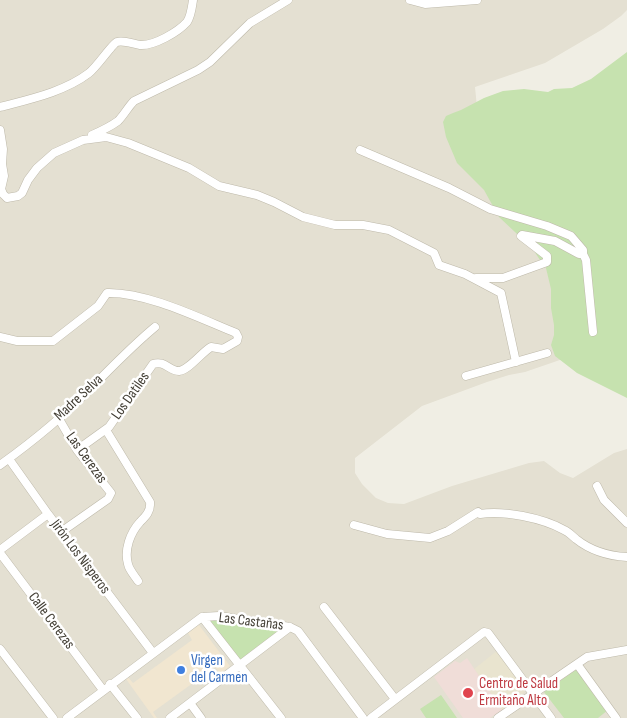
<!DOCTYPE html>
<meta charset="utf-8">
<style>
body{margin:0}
canvas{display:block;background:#f0eee4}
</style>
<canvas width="627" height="718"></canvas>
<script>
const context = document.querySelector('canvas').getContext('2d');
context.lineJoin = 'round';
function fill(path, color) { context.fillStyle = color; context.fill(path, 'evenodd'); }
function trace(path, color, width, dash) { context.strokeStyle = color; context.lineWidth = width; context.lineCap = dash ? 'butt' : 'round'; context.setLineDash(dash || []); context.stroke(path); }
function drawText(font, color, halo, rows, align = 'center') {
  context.font = font + ' "Sofia Sans Condensed",sans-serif'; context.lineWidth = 5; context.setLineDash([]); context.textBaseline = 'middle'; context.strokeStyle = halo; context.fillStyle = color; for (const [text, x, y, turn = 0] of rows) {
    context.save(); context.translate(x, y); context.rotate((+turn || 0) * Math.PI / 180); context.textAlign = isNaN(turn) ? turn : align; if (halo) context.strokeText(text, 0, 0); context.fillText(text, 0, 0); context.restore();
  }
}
const residential = new Path2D(`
 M0 0H627V10L621 16 603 29 545 63 475 87 480 137 510 156 586 351 525 372 509 375 487 382 422 406 355 458V473L362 484 376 498 388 503 404 504 452 486 529 463 544 461 560 473 573 478 614 453 627 449V718H0Z`);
const commercial = new Path2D(`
 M199 625 230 666 220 674 215 667 153 712 157 718H154L126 679 128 677 133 683 192 640 188 633Z`);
const education = new Path2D(`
 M498 650 527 690 502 710 474 669Z`);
const medical = new Path2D(`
 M467 658 502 710 490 718H463L434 677 455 661 460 663Z`);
const green = new Path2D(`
 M627 52V398L577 373 555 356 551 345 554 335V325L551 308V289L545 264 540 260 532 248 499 217 484 190 457 163 446 137 443 122 446 116 453 113 461 110 484 98 503 91 524 89 548 92 554 89 572 88 591 79Z
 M213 619 282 629 240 662 208 620Z
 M577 669 608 710 598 718H564L544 692Z
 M441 695 457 718H426L420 709Z`);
const minor = new Path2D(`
 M410 0 425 4 477 0
 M0 107C30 99 64 92 89 73 97 67 112 44 117 42 124 40 133 44 140 45 154 46 178 32 187 22 191 16 192 7 193 0
 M0 130 3 149 2 164 4 176 1 189 3 194 7 198 18 196 22 193 28 180 37 168 54 153 83 140 106 137 128 143 155 154 189 168 219 186 257 195 274 202 303 217 335 225H363L389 230 434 253 439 265 465 274 501 293 516 362
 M92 135C101 131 110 127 118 121 124 115 128 107 134 101L198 70 210 62 250 23 288 0
 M360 150 449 188 490 209 547 226 571 236 583 250V254H579L555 241 522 235 521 236 547 256V262L503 278H476
 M583 254 586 260 593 332
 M0 337 17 341H53L98 306 107 293C147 292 199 318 236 333L238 337 237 341 223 349 211 347C202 352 189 370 179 371 169 371 165 360 153 364L109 427 77 450
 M466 376 547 353
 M59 419 77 450 111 493 108 499 61 532
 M106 430 150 502C151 511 146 516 140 522 130 533 124 550 128 564 129 570 135 576 138 581
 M9 459 48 514 153 653
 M0 465C32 442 64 416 91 388 112 367 132 346 155 327
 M597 486 604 500 627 523
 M354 525 387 534 430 538 448 531 478 512 480 514C503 510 543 518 564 530 569 532 572 536 576 539 591 551 609 556 627 557
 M0 550 48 514
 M0 553 103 690
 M324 607 395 699
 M202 617 281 718
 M0 649 53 718
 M577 664 616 718
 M110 684 137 718
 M190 703 201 718
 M67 718 202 617 219 616 290 627 298 631 363 718
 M170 718 290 627
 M371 718 484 632 488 633 551 718
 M498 718 587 657 627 650`);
const markers = [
 [181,670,5,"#3f7fe0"],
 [468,693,6,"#e0444e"]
];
const streetNames = [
 ["Los Datiles",131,396,-55],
 ["Madre Selva",79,398,-43],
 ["Las Cerezas",86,458,54],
 ["Jirón Los Nisperos",80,557,53],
 ["Calle Cerezas",51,621,53],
 ["Las Castañas",251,622,7]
];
const shopNames = [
 ["Virgen",191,661],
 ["del Carmen",191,678]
];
const healthNames = [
 ["Centro de Salud",479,684],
 ["Ermitaño Alto",479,701]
];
fill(residential, '#e4e0d2');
fill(commercial, '#f1e6d0');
fill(education, '#e9e4cf');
fill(medical, '#f0ddd8');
fill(green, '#c6e2af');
trace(minor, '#beb9aa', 9);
trace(minor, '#fff', 8);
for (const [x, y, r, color] of markers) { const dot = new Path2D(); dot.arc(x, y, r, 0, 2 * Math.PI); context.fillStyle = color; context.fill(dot); trace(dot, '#fff', 2); }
drawText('15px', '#423e34', '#fff', streetNames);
drawText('15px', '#366cbe', '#fff', shopNames, 'left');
drawText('15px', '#be3a42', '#fff', healthNames, 'left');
</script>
